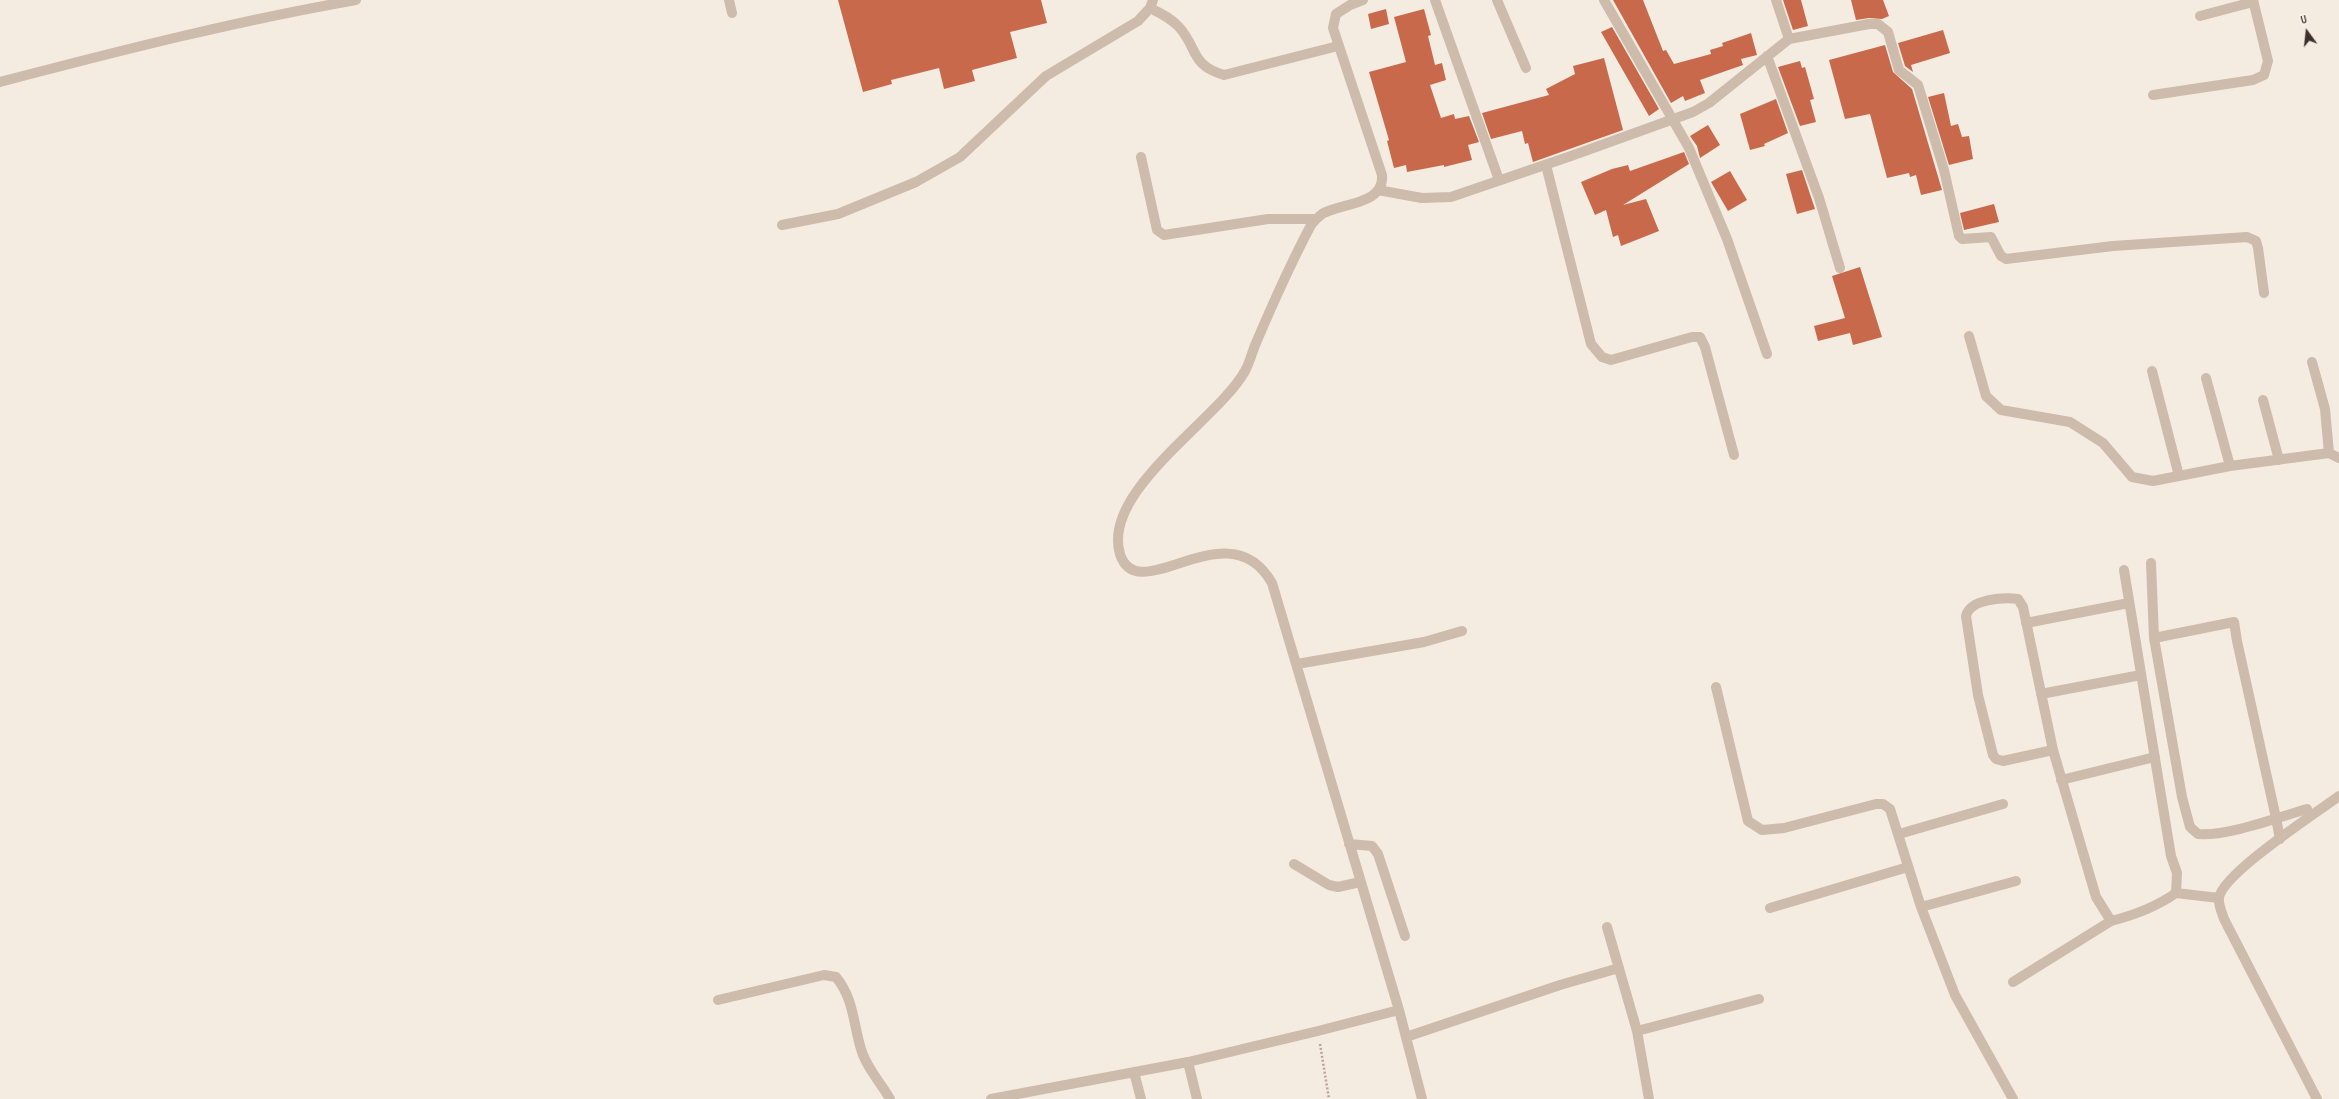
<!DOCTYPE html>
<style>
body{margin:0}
#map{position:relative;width:2339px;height:1099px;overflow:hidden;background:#f4ebe1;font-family:"Sofia Sans Condensed",sans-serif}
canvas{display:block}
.north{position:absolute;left:2287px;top:12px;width:40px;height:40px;-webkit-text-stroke:3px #fbf5ee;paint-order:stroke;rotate:345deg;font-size:11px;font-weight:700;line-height:16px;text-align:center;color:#3b302b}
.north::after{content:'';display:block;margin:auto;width:14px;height:18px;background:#3b302b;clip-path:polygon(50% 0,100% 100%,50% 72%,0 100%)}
</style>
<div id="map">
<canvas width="2339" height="1099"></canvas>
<div class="north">U</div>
</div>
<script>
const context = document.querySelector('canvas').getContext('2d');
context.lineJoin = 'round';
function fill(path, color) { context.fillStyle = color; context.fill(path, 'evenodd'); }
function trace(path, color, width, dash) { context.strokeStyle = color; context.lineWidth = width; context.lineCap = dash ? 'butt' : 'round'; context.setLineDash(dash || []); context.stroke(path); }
const building = new Path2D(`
 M838 0H1041L1047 23 1010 32 1017 58 972 70 975 81 944 89 939 68 891 80 892 84 863 92Z
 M1613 0H1643L1663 51 1666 50 1674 64 1711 54 1710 50 1723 46 1722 43 1751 33 1757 55 1741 59 1743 65 1700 80 1705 93 1685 101 1683 96 1671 103Z
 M1783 0H1801L1808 26 1793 30Z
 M1851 0H1883L1889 16 1882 19 1869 18 1856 20Z
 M1386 9 1389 24 1371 29 1368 14Z
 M1424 9 1431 35 1428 36 1435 65 1442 63 1446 80 1430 85 1441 118 1454 114 1455 119 1469 116 1479 142 1468 145 1472 160 1444 167V165L1407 172 1406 165 1394 168 1387 141 1389 140 1369 72 1406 62 1394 17Z
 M1612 27 1659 109 1649 116 1601 32Z
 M1943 30 1950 53 1911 65 1913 72 1905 66 1898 43Z
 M1885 45 1893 72 1912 89 1942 190 1921 195 1916 175 1910 177 1909 173 1887 178 1870 114 1845 119 1829 60Z
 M1604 58 1623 130 1533 162 1528 143 1525 144 1522 131 1491 139 1482 113 1549 95 1546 89 1575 74 1573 66Z
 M1800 61 1802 68 1805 67 1814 99 1810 100 1816 122 1800 126 1778 67Z
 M1944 93 1951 126 1958 124 1962 137 1969 136 1973 159 1949 165 1928 97Z
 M1776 99 1788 133 1764 144 1765 146 1750 150 1740 114Z
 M1708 125 1720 145 1700 158 1697 146 1690 136Z
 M1684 152 1689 164 1623 205 1646 199 1659 231 1621 246 1618 235 1613 237 1606 210 1595 215 1581 182 1612 169 1628 165 1630 171Z
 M1802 170 1815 209 1797 214 1786 174Z
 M1730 171 1747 200 1728 211 1711 182Z
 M1994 204 1999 222 1964 230 1960 213Z
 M1860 267 1882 337 1853 345 1850 333 1818 341 1814 326 1845 318 1832 276Z`);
const path = new Path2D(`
 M1320 1044 1329 1099`);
const minor = new Path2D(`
 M729 0 732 13
 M1363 0 1350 5 1336 14 1333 28 1382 175C1385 205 1340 203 1322 214 1318 217 1314 221 1311 225 1291 263 1273 303 1256 343 1252 352 1250 362 1245 371 1218 420 1101 491 1120 554 1138 611 1228 506 1272 583L1399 1010 1422 1099
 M1435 0 1499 180
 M1497 0 1526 68
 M1604 0 1689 148 1727 239 1767 354
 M1776 0 1789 39
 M1150 8C1160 13 1171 18 1179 27 1198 48 1190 65 1224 75L1338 46
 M2200 16 2253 2
 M1767 56 1819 198 1840 268
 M0 82C118 51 236 21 356 0
 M2153 95 2253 80 2264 75 2268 61 2253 0
 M1141 157 1157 230 1164 235 1268 219H1316
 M1546 165 1591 344 1602 357 1611 360 1692 337H1700L1705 347 1734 455
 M1378 190 1422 198 1451 197 1571 156 1693 112 1709 103 1789 39 1869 24H1878L1888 32 1899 70 1918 85 1944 170 1959 236 1962 239 1991 237 2001 256 2006 259 2113 246 2247 237 2256 241 2258 248 2264 293
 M782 225 838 214 916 182 960 157 1046 76 1138 21 1150 8 1153 0
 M1969 336 1986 396 2001 410 2070 422 2103 443 2132 477 2153 481 2230 466 2329 453 2339 458
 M2312 362 2325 409 2329 453
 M2152 371 2179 476
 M2206 378 2230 466
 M2263 400 2279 460
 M2151 563 2154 638
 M2124 570 2171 856 2177 873 2176 893 2219 898
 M2026 623 2129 603
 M1297 664 1424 642 1462 631
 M1716 687 1748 821 1762 830 1784 828 1876 804H1883L1890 809 1921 907 1955 995 2013 1099
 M2041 694 2141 675
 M2053 750 2003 761 1996 759 1993 755 1978 695 1966 616C1970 599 2003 597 2018 599L2023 607 2053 750 2096 897 2111 921C2135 915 2156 907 2176 893
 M2061 780 2155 757
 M1899 834 2003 804
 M2280 839 2276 818 2237 641 2234 622 2154 638 2182 797 2190 827 2198 834C2229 836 2276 818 2307 809
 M1349 844 1372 846 1378 854 1405 936
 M1294 864 1329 885 1338 887 1360 882
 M1921 907 2016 881
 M1770 908 1908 867
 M1607 927 1637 1031 1649 1099
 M2013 982 2111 921
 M718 1000 824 975 836 977C854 999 853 1023 861 1049 866 1067 881 1083 890 1099
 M1637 1031 1759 999
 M1406 1037 1560 985 1619 968
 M1188 1062 1197 1099
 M1134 1072 1141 1099
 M991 1099 1188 1062 1318 1031 1399 1010
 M2317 1099 2224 919C2222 913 2218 904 2219 898 2222 874 2316 813 2339 796`);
fill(building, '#c8694b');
trace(path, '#b9a596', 2.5, [2, 2]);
trace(minor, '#cdbbac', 10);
</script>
